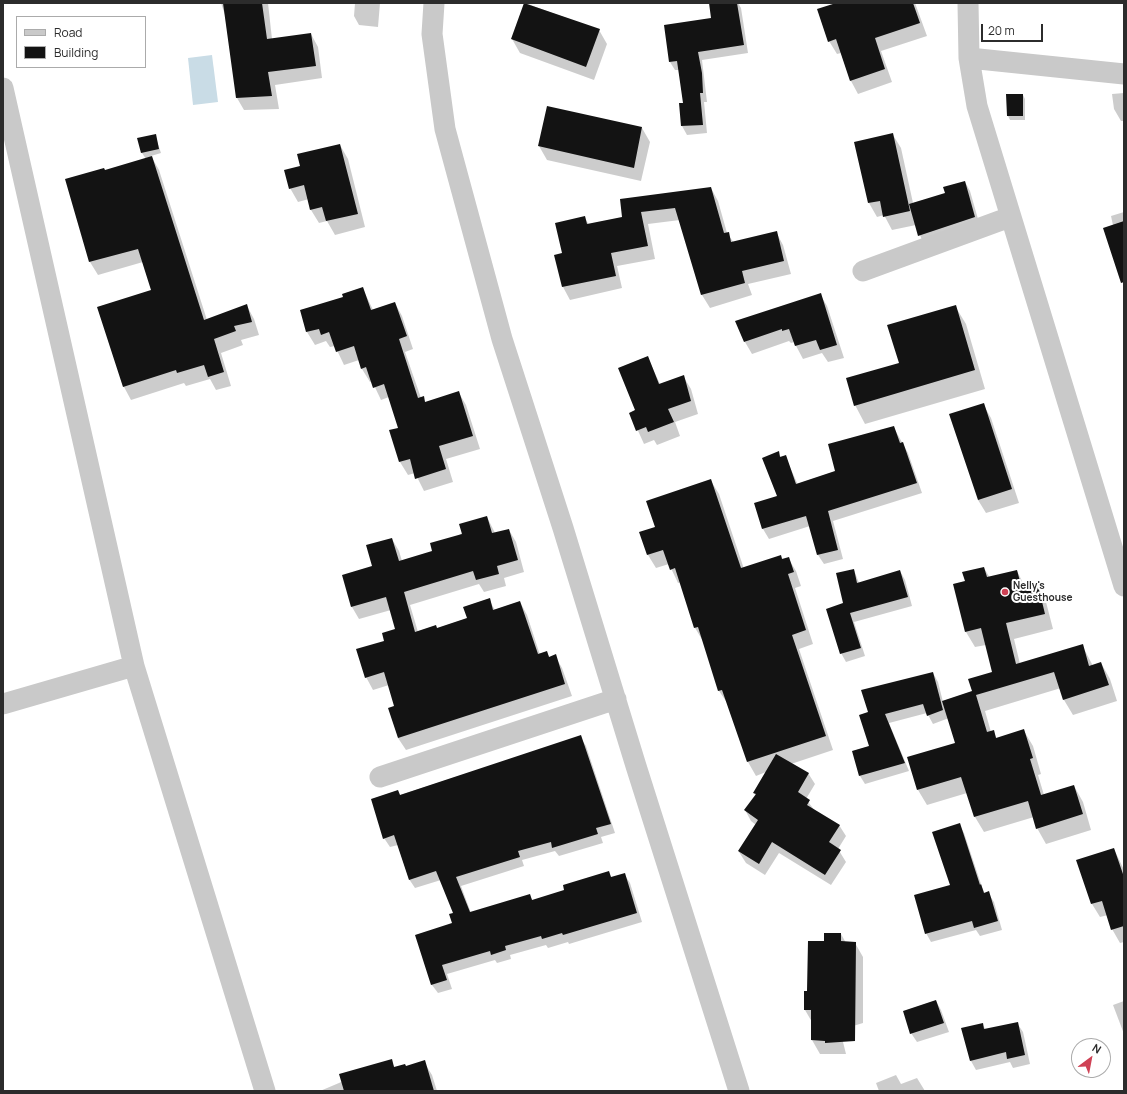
<!DOCTYPE html>
<style>
body{margin:0}
#map{position:relative;width:1127px;height:1094px;overflow:hidden;background:#fff;font-family:Manrope,sans-serif}
canvas{display:block}
.frame{position:absolute;inset:0;border:4px solid #2c2c2c;pointer-events:none}
.legend{position:absolute;left:16px;top:16px;width:130px;height:52px;box-sizing:border-box;background:#fff;border:1px solid #ababab;margin:0;padding:5px 7px;list-style:none;font-size:12px;color:#2c2c2c}
.legend li{display:flex;align-items:center;gap:8px;height:20px}
.legend b{width:20px;border:1px solid #ababab}
.north{position:absolute;left:1071px;top:1038px;width:40px;height:40px;box-sizing:border-box;background:#fff;border:1px solid #ababab;border-radius:50%;rotate:32deg;font-size:11px;font-weight:700;line-height:16px;text-align:center;color:#2c2c2c}
.north::after{content:'';display:block;margin:auto;width:14px;height:18px;background:#cf4255;clip-path:polygon(50% 0,100% 100%,50% 72%,0 100%)}
.scale{position:absolute;left:981px;top:24px;width:62px;height:18px;box-sizing:border-box;border:2px solid #2c2c2c;border-top:0;padding-left:5px;font-size:12px;line-height:14px;white-space:nowrap;color:#2c2c2c;-webkit-text-stroke:3px #fff;paint-order:stroke}
</style>
<div id="map">
<canvas width="1127" height="1094"></canvas>
<div class="frame"></div>
<ul class="legend">
<li><b style="height:5px;background:#c9c9c9"></b>Road</li>
<li><b style="height:11px;background:#131313"></b>Building</li>
</ul>
<div class="north">N</div>
<div class="scale">20 m</div>
</div>
<script>
const context = document.querySelector('canvas').getContext('2d');
context.lineJoin = 'round';
function fill(path, color) { context.fillStyle = color; context.fill(path, 'evenodd'); }
function trace(path, color, width, dash) { context.strokeStyle = color; context.lineWidth = width; context.lineCap = dash ? 'butt' : 'round'; context.setLineDash(dash || []); context.stroke(path); }
function drawText(font, color, halo, rows, align = 'center') {
  context.font = font + ' Manrope,sans-serif'; context.lineWidth = 4; context.setLineDash([]); context.textBaseline = 'middle'; context.strokeStyle = halo; context.fillStyle = color; for (const [text, x, y, turn = 0] of rows) {
    context.save(); context.translate(x, y); context.rotate((+turn || 0) * Math.PI / 180); context.textAlign = isNaN(turn) ? turn : align; if (halo) context.strokeText(text, 0, 0); context.fillText(text, 0, 0); context.restore();
  }
}
const water = new Path2D(`
 M212 55 218 102 193 105 188 58Z`);
const shadow = new Path2D(`
 M221 3H268L272 39 311 34 318 47 322 78 275 85 279 109 244 110 237 98 225 15Z
 M355 3H380L378 27 359 25 354 16Z
 M525 3 599 30 607 44 594 80 520 53 512 39Z
 M713 3H738L741 8 748 53 702 60 707 102H704L707 133 687 135 682 126 680 104H684L679 70H675L670 62 665 26 712 19Z
 M840 3H915L927 36 881 51 892 82 858 94 851 81 841 53 837 54 829 41Z
 M1124 93V121H1121L1114 109 1112 94Z
 M1023 95 1025 99V120H1010L1008 116Z
 M642 128 650 142 641 181 547 160 539 146Z
 M155 135 161 153 151 156 159 170 207 320 247 306 254 319 259 335 241 340 243 345 221 353 231 386 216 390 210 379 186 386 184 383 131 400 124 387 98 307 152 291 143 262 98 275 90 262 67 180 105 171 146 159 142 153 138 139Z
 M893 135 901 148 913 203 947 194 965 182 970 191 980 226 924 245 916 225 892 230 884 215 877 217 869 203Z
 M340 145 348 159 365 227 335 235 327 221 319 223 311 210 309 199 298 202 290 188 301 167Z
 M711 188 718 201 727 233 734 243 776 232 783 245 791 274 748 284 752 295 710 308 702 295 680 220 648 224 655 259 617 266 622 288 570 300 563 287 556 256 563 254 585 218 589 225 623 218Z
 M1124 212V277L1111 216Z
 M363 289 373 310 395 303 402 316 413 349 405 352 421 398H423L426 403 459 393 466 405 480 449 446 459 453 482 424 491 415 473 408 475 400 462 391 431 399 429 389 397 381 400 372 381 370 382 362 369 359 360 344 365 335 346 330 347 326 341 315 345 307 332 301 310 344 298Z
 M820 294 827 306 844 358 828 362 822 353 803 359 794 342 791 343 789 341 752 354 745 342Z
 M955 306 966 324 985 389 865 424 855 405 900 364Z
 M648 358 660 384 683 376 691 389 698 414 675 422 680 436 657 445 654 440 644 444 630 413 636 411Z
 M983 404 991 418 1019 503 986 513 978 500Z
 M894 428 908 453 922 493 833 521 843 559 824 564 818 555 810 526 769 539 763 529 755 504 779 497 778 453 781 457 785 456 798 485 836 472Z
 M711 481 719 494 744 569 781 556 783 560 788 558 796 571 801 586 795 588 813 644 799 649 833 750 791 764 808 773 815 784 806 799 815 811 839 825 846 836 838 849 846 862 831 885 779 853 765 875 746 863 739 852 756 825 751 821 745 810 756 796 754 793 766 772 756 776 748 762 728 704 719 691 703 641 695 628 681 582 678 583 669 564 656 568 648 555 640 533 656 527Z
 M487 517 495 533 509 530 516 542 524 572 504 578 506 586 484 592 479 584 410 605 418 632 437 629 468 619 489 600 495 610 520 602 527 615 540 655 547 653 550 658 555 656 562 668 572 696 406 750 398 738 395 707 389 685 373 690 366 677 385 641 396 630 391 610 359 619 352 607 343 576 374 567 392 539 399 551 402 561 433 552Z
 M984 568 990 578 1017 571 1026 589 1037 586 1046 602 1053 629 1014 639 1020 664 1082 645 1093 666 1101 663 1110 679 1117 701 1073 715 1064 700 1061 688 985 711 991 732 993 731 997 739 1024 731 1033 746 1041 774 1038 775 1044 795 1074 786 1083 802 1091 830 1046 844 1037 828 1034 817 984 832 975 817 967 793 927 805 918 790 956 744 949 718 933 724 927 713 889 723 909 771 865 784 860 776 853 751 870 746V713L933 673 938 682 943 702 973 692 993 672 986 645 975 647 966 632V582Z
 M854 570 859 583 900 571 905 580 912 606 854 622 865 656 846 662 841 653 844 604Z
 M580 737 586 746 615 833 601 837 603 843 559 856 555 851 522 860 524 866 461 886 471 913 529 895 533 901 624 874 630 883 642 922 569 944 568 942 548 948 546 945 510 955 511 959 497 963 495 960 447 974 452 989 438 993 432 985 416 935 453 924 454 914 441 880 415 888 409 879 398 845 390 847 384 838 398 792 400 795Z
 M959 824 964 833 982 887 985 894 988 893 994 902 1002 930 980 936 976 930 931 942 926 933 951 886Z
 M1114 849 1124 870V942L1120 943 1112 929 1108 915 1100 917 1092 904Z
 M841 934 846 943H855L863 957V1023L840 1030 846 1054H820L812 1040V1022L805 1010V992H808Z
 M936 1001 941 1010 949 1032 917 1042 911 1033Z
 M1124 1001V1034L1113 1005Z
 M1017 1023 1023 1032 1030 1064 1013 1068 1010 1062 976 1070 971 1061 982 1024 986 1030Z
 M391 1061 395 1068 406 1067 424 1062 432 1075 437 1091H320Z
 M896 1075 901 1084 917 1078 925 1091H879L876 1083Z`);
const building = new Path2D(`
 M223 3H262L267 39 311 33 316 66 268 72 272 96 236 98Z
 M524 3 600 29 586 67 511 39Z
 M709 3H737L744 45 698 52 702 73 703 93H700L703 125 681 126 679 103H683L677 61 669 62 664 25 711 18Z
 M836 3H913L920 23 875 38 885 69 850 81 836 39 828 42 817 9Z
 M1006 94H1023V116H1007Z
 M547 106 642 127 634 168 538 146Z
 M893 133 910 211 883 217 880 201 868 203 854 142Z
 M156 134 159 149 141 153 137 138Z
 M340 144 358 214 326 221 322 207 310 210 304 185 289 189 284 170 300 166 297 154Z
 M152 156 204 320 247 304 252 322 234 326 236 331 214 339 224 372 208 377 204 365 177 373 176 370 123 387 97 307 151 290 138 249 89 262 65 179 104 168 105 170Z
 M965 181 975 217 918 236 909 204 945 193 943 187Z
 M711 187 724 233 729 232 731 242 777 231 784 261 742 271 745 283 701 295 675 208 641 212 648 246 611 253 616 276 562 287 554 255 562 253 555 223 585 216 587 224 622 217 620 199Z
 M1124 221V282L1121 283 1103 228Z
 M363 287 371 310 395 302 407 336 399 339 418 398 424 396 425 402 459 391 473 436 439 446 446 469 415 479 410 459 399 462 389 430 398 428 384 384 373 388 366 367 361 369 354 346 336 352 329 332 321 335 319 329 306 332 300 310 343 297 342 294Z
 M821 293 837 345 820 350 816 340 795 346 789 329 782 331V329L744 342 735 321Z
 M956 305 975 370 854 406 846 378 899 363 887 325Z
 M648 356 659 384 684 375 691 401 668 409 674 422 648 432 646 427 636 431 629 413 635 410 618 368Z
 M984 403 1012 489 978 500 949 414Z
 M894 426 900 443 903 442 917 483 828 511 838 550 817 555 806 516 762 529 754 503 777 496 762 458 779 451 780 457 786 455 796 484 835 471 828 444Z
 M711 479 741 568 781 555 782 559 789 557 794 572 788 574 806 630 792 635 826 736 747 762 722 690 718 691 698 627 694 628 675 568 670 570 663 550 647 555 639 532 655 527 646 501Z
 M487 516 492 533 509 529 518 560 497 566 499 574 476 580 473 571 404 592 415 632 436 625 437 628 467 618 463 607 490 598 493 610 520 601 538 654 547 651 549 657 556 654 565 684 398 738 388 708 394 706 384 672 365 678 356 649 384 641 382 633 395 629 386 597 351 607 342 575 372 566 366 545 392 538 399 561 432 551 430 543 462 534 459 524Z
 M984 567 987 577 1017 570 1022 589 1038 585 1045 614 1006 623 1016 664 1083 644 1089 666 1101 662 1109 685 1063 700 1054 672 976 695 987 732 994 730 996 738 1024 729 1033 758 1030 759 1041 795 1074 785 1083 814 1036 829 1028 801 974 817 961 777 917 790 907 757 955 743 942 701 972 691 968 679 992 672 981 628 965 632 953 584 965 581 962 572Z
 M854 569 857 583 900 570 908 597 850 613 861 648 840 654 826 609 843 603 836 573Z
 M933 672 943 710 927 716 923 704 885 714 905 763 859 776 852 751 869 746 859 715 868 712 861 690Z
 M581 735 611 824 596 828 598 834 552 848 551 842 518 851 520 857 456 877 470 912 530 894 532 900 564 890 563 885 609 871 611 877 625 873 637 913 563 935 562 933 542 939 541 936 505 946 506 950 491 955 490 951 442 965 447 980 431 985 415 935 452 923 449 914 453 913 436 871 409 880 394 835 383 839 371 799 398 790 400 795Z
 M776 754 809 773 798 792 810 800 807 805 840 825 829 842 841 850 825 875 772 842 759 864 738 851 758 820 744 810 756 794 753 793Z
 M960 823 980 885 981 884 984 893 989 891 998 921 974 928 972 921 925 934 914 895 950 885 932 832Z
 M1114 848 1124 877V926L1111 930 1102 901 1091 904 1076 860Z
 M824 933H841V941L856 942 855 1041 825 1043V1041L811 1040V1010H804V991H807L808 941H824Z
 M936 1000 944 1023 910 1034 903 1011Z
 M1018 1022 1025 1055 1007 1059 1006 1052 970 1061 961 1028 983 1023 984 1029Z
 M392 1059 394 1067 405 1064 406 1066 425 1060 434 1091H344L339 1074Z`);
const minor = new Path2D(`
 M434 3 432 34 445 129 502 339 563 528 636 766 739 1091
 M968 3 969 58 977 106 1124 586
 M969 58 1124 74
 M3 88 134 666 265 1091
 M863 271 1010 217
 M3 704 134 666
 M380 777 616 699`);
const markers = [
 [1005,592,4,"#cf4255"]
];
const poiNames = [
 ["Nelly's",1013,586],
 ["Guesthouse",1013,598]
];
fill(water, '#c9dce6');
fill(shadow, '#0003');
fill(building, '#131313');
trace(minor, '#c9c9c9', 21);
for (const [x, y, r, color] of markers) { const dot = new Path2D(); dot.arc(x, y, r, 0, 2 * Math.PI); context.fillStyle = color; context.fill(dot); trace(dot, '#fff', 1.5); }
drawText('bold 10px', '#2c2c2c', '#fff', poiNames, 'left');
</script>
